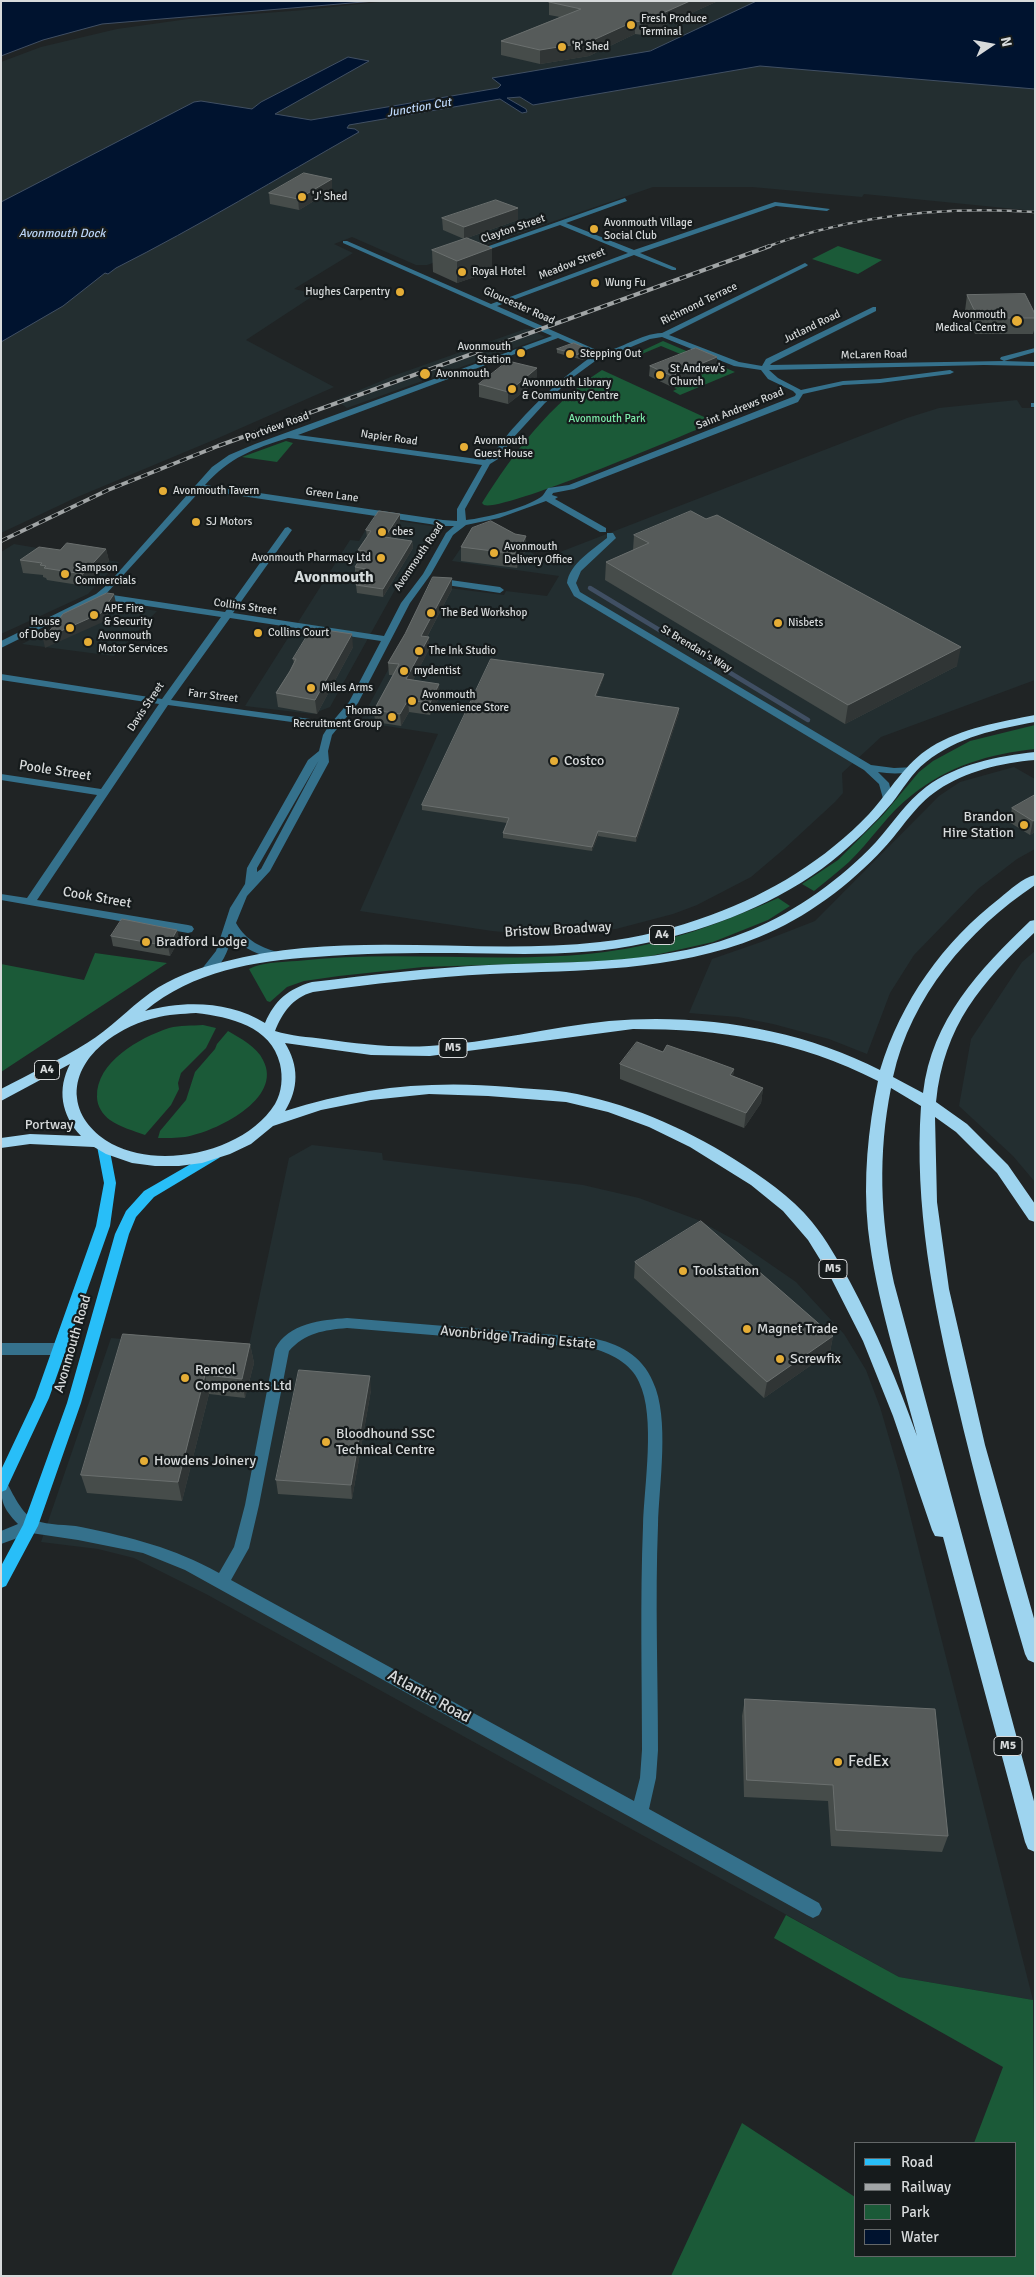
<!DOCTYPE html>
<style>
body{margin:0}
#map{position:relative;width:1036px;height:2277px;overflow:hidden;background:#202425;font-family:Signika,sans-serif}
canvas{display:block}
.frame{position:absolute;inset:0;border:2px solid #d7dadb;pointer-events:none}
.legend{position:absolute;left:854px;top:2142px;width:162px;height:115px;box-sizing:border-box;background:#161b1c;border:1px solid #636768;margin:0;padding:6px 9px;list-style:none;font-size:15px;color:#d7dadb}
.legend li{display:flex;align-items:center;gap:10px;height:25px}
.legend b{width:25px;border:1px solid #636768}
.north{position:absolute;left:966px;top:20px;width:50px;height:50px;-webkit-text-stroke:4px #161b1c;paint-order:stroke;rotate:78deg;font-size:14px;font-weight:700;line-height:20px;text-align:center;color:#d7dadb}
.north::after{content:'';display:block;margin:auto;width:18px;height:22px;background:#d7dadb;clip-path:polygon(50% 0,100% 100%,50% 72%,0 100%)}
</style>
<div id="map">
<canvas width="1036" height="2277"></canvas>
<div class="frame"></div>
<ul class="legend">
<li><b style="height:6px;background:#28bef8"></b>Road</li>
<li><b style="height:6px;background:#a1a5a6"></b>Railway</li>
<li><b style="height:14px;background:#1b5a38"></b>Park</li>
<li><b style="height:14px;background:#00132f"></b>Water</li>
</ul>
<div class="north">N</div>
</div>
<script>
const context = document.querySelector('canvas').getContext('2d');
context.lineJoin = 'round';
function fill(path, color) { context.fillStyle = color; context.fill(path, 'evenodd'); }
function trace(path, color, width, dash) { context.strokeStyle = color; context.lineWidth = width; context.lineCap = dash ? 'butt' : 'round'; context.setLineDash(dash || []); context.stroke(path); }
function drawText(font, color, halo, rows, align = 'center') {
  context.font = font + ' Signika,sans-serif'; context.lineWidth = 4.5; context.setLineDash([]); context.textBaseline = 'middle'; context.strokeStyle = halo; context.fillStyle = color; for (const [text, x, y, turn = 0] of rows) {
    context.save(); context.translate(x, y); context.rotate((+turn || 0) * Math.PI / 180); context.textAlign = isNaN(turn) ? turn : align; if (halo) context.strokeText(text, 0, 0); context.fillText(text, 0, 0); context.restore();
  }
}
const built = new Path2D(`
 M388 1H1035V211L864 194 862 197 752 187H653L427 265H416L352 237 334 244 353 253 294 289 316 294 246 340 334 387 216 439 75 498 1 533V62L41 47 117 29 188 19 304 10Z
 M525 329H529L545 337 347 408 336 400 393 376Z
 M1017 400 1022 408H1035V680L881 737 842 773 843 793 835 802 784 849 751 877 697 905 673 914 616 929 536 935 492 931 360 911 438 734 360 722 433 586 504 595 506 591 547 596 559 576 452 561 465 542 493 529 542 559 907 418 939 408Z
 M373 517 438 527 426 557 407 568 330 707 312 714 245 706 350 540 359 541Z
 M14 544 119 562 88 594 1 634V552Z
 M104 603 157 611 114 656 22 644Z
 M1014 767 1035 779V849L1017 859 978 889 914 955 890 993 867 1054 829 1039 773 1024 738 1017 689 1013 712 959 761 942 815 921 939 796 960 782Z
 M1035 951V1182L1013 1156 959 1106 971 1039 1022 962Z
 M312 1145 382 1153 383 1160 583 1185 639 1198 698 1220 738 1242 796 1282 844 1334 866 1370 880 1407 899 1472 1033 2000 899 1977 206 1594 134 1558 98 1549 41 1542 111 1338 248 1350 289 1158Z`);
const green = new Path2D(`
 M838 246 882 260 858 274 812 259Z
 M663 341 735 372 680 395 673 391 677 389 674 388 700 375 690 358 661 346 637 356V358L631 356Z
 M602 370 715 422C684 435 503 512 484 505L482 503C515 451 550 404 602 370Z
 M286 441 293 443 277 462 242 457Z
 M1035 725V749C989 754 948 766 912 795 888 813 871 841 849 862 838 872 826 881 814 891L802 884 838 860 883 815 919 772 933 761 970 741Z
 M778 898 790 906 768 920 713 942 646 957 611 961 423 967 339 976 304 981 287 987 270 1002 267 1001 249 969C261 962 283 962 297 961 399 949 503 965 605 952 666 944 722 923 778 898Z
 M95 953 167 963 1 1072V964L84 980Z
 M203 1025 216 1028 206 1048 181 1073 178 1083 179 1089 171 1105 145 1135C134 1131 120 1127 110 1120 103 1115 97 1106 97 1097 96 1062 139 1038 169 1028 180 1025 192 1026 203 1025Z
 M228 1031C240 1038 257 1047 263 1060 284 1099 215 1132 185 1137 177 1138 167 1138 158 1138L160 1131 186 1100 195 1072 215 1049 217 1044Z
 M786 1915 899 1977 1033 2000 1035 2276H671L742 2123 855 2197V2256H1015V2143H974L1003 2067 774 1938Z`);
const water = new Path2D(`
 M1 1H375L102 24 43 40 1 56Z
 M757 1H1035V89L760 66 533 105 520 97 507 98 526 109 527 112 522 113 500 99 349 125 347 128 355 129 359 132C278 178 199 226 116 268L108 274 105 273 63 306 1 342V202L194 102 201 101 252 109 261 102 348 57 369 61 275 114 311 120 498 88 501 85 492 78 650 51Z`);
const stream = new Path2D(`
 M590 588 808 720`);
const minor = new Path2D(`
 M625 198 627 201 566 223 634 250 775 202 830 209 827 211 776 206 640 253 676 268V270H672L634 255 497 306 601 352C623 349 639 334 662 333L805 263 808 265 807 266 669 335 739 362 762 366 766 359 873 307H876V311L772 363 770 365 1004 361 1000 359 1001 357 1035 348V352L1004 361 1035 362V366L984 365 769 370 778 378 801 390 843 381 880 379 950 370 954 372 950 374 880 383 843 385 803 394 798 402 574 489 553 493 552 495 558 497 555 499 606 528V532H600L546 501 499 518 466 525 453 535 431 574 410 603 358 703 332 735 328 751 329 762 270 871 247 896 236 923C246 941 262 948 281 953L283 956 281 959 277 960C260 955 244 950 232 935 229 949 222 969 207 974L201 970 216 951 230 908 245 884 247 868 308 760 319 751 323 735 328 727 168 705 37 900 188 925 192 926 194 929 192 932 188 933 1 900V894L27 898 97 795 1 780V774L101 789 159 704 1 680V674L162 699 221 617 100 599 1 648V641L96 594 107 585 212 467 229 455 255 444 552 336 343 243V241H347L491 304 628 253 560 225 476 254H472V252ZM662 337 734 366 761 370 768 379 793 391 796 394 795 396 569 485 548 488C545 491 544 495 541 497 525 508 486 518 466 520L465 509 490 464 498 459 513 438 545 403 572 378 602 356 619 352 650 339ZM558 338 595 354C565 375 540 398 516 425 505 436 498 451 485 460L298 435ZM288 438H289L482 465 457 509V521L443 520 205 485C230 457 253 449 288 438ZM201 490 443 526H454L446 533 423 574 401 603 384 636 233 613 292 530 288 527 285 528 225 612 106 594ZM230 618 381 641 349 702 332 722 171 700ZM319 760 261 869 257 872V868Z
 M1031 403H1035V407H1031Z
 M607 533H613L616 538 581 571 576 583 580 592 871 765 894 768 916 767V771C903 774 891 774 878 772L889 783 893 800 892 802H884L879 784 864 770 574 596 567 583C569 564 594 549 607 538Z
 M436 578 500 587 504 590 500 593 433 583V579Z
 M347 1318 591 1338C618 1343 642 1355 653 1382 670 1418 659 1485 658 1525 655 1600 658 1675 658 1750L656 1778 649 1809 819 1903 822 1909 819 1915 813 1918 807 1915 185 1570 143 1553 78 1540 31 1533 1 1544V1531L18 1524C2 1507 1 1502 1 1479L6 1481C12 1492 22 1515 35 1520 49 1526 67 1524 81 1527 133 1538 172 1547 219 1573L234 1547 245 1505 275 1349C288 1323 322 1320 347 1318ZM347 1328 591 1348C610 1353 631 1363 639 1382 656 1417 644 1486 643 1526 640 1600 642 1675 642 1750L640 1778 634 1801 231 1580 249 1548 259 1505 289 1351C305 1333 324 1330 347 1328Z
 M1 1343H60L65 1345 67 1349 65 1353 60 1355H1Z`);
const major = new Path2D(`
 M103 1141 109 1146 116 1183 110 1226 49 1398 6 1490 1 1492V1470L35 1398 96 1226 104 1183 97 1146Z
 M215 1150 221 1155 219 1158 154 1197 136 1217 129 1234 81 1403 38 1526 6 1586 1 1588V1566L23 1525 67 1403 115 1234 126 1211 144 1191Z`);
const highway = new Path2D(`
 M1035 715V722C997 729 957 737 926 762 912 773 903 789 892 803 874 824 854 843 832 861 779 903 711 929 646 943 584 957 519 954 456 953 409 953 362 953 315 957 254 961 193 971 145 1011 184 1000 230 1001 265 1023 275 1000 288 989 312 982 371 975 430 968 489 965 577 961 668 965 751 930 797 911 841 879 876 842 893 823 906 802 926 787 957 764 998 756 1035 752V760C1001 763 966 771 938 790 915 805 902 829 884 848 850 885 806 918 759 937 673 972 581 970 490 974 431 977 372 984 313 992 292 998 283 1012 275 1031 291 1036 308 1037 324 1039 359 1044 394 1048 429 1046 490 1043 549 1027 609 1021 699 1013 799 1028 880 1070 901 1001 943 942 1000 898 1010 890 1022 878 1035 875V885C968 930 911 996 893 1077L923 1093C932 1019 979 970 1030 921L1035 920V932C981 983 944 1025 936 1102L967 1124 1008 1165 1035 1204V1222L1029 1220 997 1173 956 1132 935 1117 937 1202 949 1289 985 1445 1035 1622V1663L1028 1660 1025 1654C1000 1569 976 1484 956 1398 933 1302 914 1205 921 1106L891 1088C878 1153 880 1218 894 1283L1035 1805V1852L1028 1849 1025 1842 943 1537 935 1536 932 1530 893 1416 863 1341 829 1274 808 1240 783 1211 751 1185 690 1147 649 1127 608 1112 566 1102 488 1096 429 1094 371 1100 321 1110 273 1126 251 1144 230 1154 202 1163 179 1166H155L132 1163 106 1154 94 1147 30 1144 1 1148V1138L30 1134 81 1136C61 1115 57 1089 70 1064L1 1101V1089C29 1074 60 1060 87 1043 110 1029 128 1009 150 993 171 978 197 968 223 962 346 929 475 956 600 942 638 938 675 928 711 915 771 893 825 860 869 814 890 791 905 763 931 747 962 728 1000 722 1035 715ZM196 1013C230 1017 271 1026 280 1064 283 1077 282 1092 275 1104 245 1152 161 1170 112 1144 94 1134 79 1118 77 1098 73 1056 120 1026 155 1018 168 1014 182 1014 196 1013ZM633 1029C721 1029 798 1040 878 1081 868 1129 863 1179 868 1229 876 1299 899 1368 917 1436 898 1383 876 1330 849 1280 838 1261 827 1240 812 1222 791 1196 762 1177 734 1159 683 1127 625 1102 566 1092 547 1089 528 1089 509 1087 432 1080 359 1087 285 1111 299 1088 299 1066 285 1043L371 1055 430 1056Z`);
const railFar1 = new Path2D(`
 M766 247C853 215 943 206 1035 212`);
const rail = new Path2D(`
 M1 541 108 490 218 446 770 246`);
const wall = new Path2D(`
 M718 1 643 35 635 34 589 56 540 64 501 55V41L560 17 549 15V2Z
 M332 179V190L299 210 270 204 269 193Z
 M442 218 518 220 467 238 492 271 457 283 433 272 432 250 464 239 443 230Z
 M967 295 1035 314V327L1033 334H975L965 311Z
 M557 349 587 358 583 360 557 353Z
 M717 357 716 368 672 387 649 376 650 366Z
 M537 381 508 404 479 397V384Z
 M400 514V522L390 538 412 541 413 548 383 597 357 593 356 585 362 576 355 575V567L360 558H359L358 550 367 537 366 530Z
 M634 535 957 666 845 724 605 580 606 562 633 550Z
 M461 547 526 549 517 568 461 561Z
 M106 549 109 561 85 586 47 580 46 578 43 577V575L23 573 20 560 60 550Z
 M452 578V589L427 637 429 649 413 680 440 696 430 715 409 712 401 726 375 722 374 710 393 675H389L388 663Z
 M353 647 317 714 278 707 276 693 290 671 294 663 293 659Z
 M604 674 603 679 596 697 679 713 636 842 598 836 592 851 503 838V833L507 823 422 810V805Z
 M1035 795V832L1030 835 1009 822 1012 808Z
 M177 930 179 940 170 956 113 946 111 936Z
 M663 1052 734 1069 733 1076 763 1088 761 1103 744 1128 620 1079V1064Z
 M635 1262 833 1336 830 1352 764 1398 634 1278Z
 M123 1334 250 1344 254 1363 245 1398 209 1394 182 1501 87 1493 81 1475Z
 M371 1390 352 1499 278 1494 276 1480Z
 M745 1699 948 1836 942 1852 831 1846 828 1801 744 1797 742 1716Z`);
const shadedWall = new Path2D(`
 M690 1H718L643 35V22Z
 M635 21V34L589 56 540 64V50Z
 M332 179V190L299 210 298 199Z
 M518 208V220L464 239V227Z
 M492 248V271L457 283V261Z
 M588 349 587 358 583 360V356Z
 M717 357 716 368 672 387V376Z
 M537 368V381L508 404V392Z
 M400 514V522L385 545V537Z
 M526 536V549L517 568V554Z
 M412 541 413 548 383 597V589Z
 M106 549 109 561 85 586 83 574Z
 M452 578V589L421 648V636Z
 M114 594 116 603 103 622 45 648 43 639Z
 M352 634 353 647 317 714 315 700Z
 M429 637V649L407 692 406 679Z
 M961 647 957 666 845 724 848 705Z
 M604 674 603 679 595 701V696Z
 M439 684 440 696 430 715V703Z
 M408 700 409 712 401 726 400 714Z
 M679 708V713L636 842V837Z
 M1035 820V832L1030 835 1033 821Z
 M598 831V836L592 851V847Z
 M177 930 179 940 170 956 168 946Z
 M734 1069 732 1084 730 1075Z
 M763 1088 761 1103 744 1128 746 1113Z
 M833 1336 830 1352 764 1398 767 1382Z
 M250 1344 254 1363 245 1398 242 1379Z
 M205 1375 209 1394 182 1501 178 1482Z
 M370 1376 371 1390 352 1499 351 1485Z`);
const building = new Path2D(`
 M551 1H690L643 22 635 21 589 42 540 50 501 41 581 9 549 2Z
 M304 173 332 179 298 199 269 193Z
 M496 200 518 208 464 227 442 218Z
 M467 238 492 248 457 261 432 250Z
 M1025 294 1035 314V318H978L967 295Z
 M574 343 588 349 587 353 583 356 557 349Z
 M696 348 717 357 672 376 650 366Z
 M508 361 537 368 508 392 479 384Z
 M379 511 400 514 385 537 412 541 383 589 356 585 366 569 355 567 365 551 358 550 371 531 366 530Z
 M691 511 706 519 717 515 961 647 848 705 606 562 649 543 634 535Z
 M491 521 515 534 526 536 517 554 461 547 472 528Z
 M67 543 106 549 83 574 44 568 46 566 40 565 42 563 20 560 39 547 60 550Z
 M433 577 452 578 421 636 429 637 406 679 439 684 430 703 408 700 400 714 374 710 399 664 388 663 405 634Z
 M107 593 114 594 101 613 43 639 63 614Z
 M312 628 352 634 315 700 276 693 290 671 296 659H293Z
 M491 659 604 674 595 696 679 708 636 837 598 831 592 847 503 833 509 818 422 805Z
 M1035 795V820L1033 821 1012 808Z
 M122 919 177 930 168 946 111 936Z
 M637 1042 663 1052 667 1045 704 1058 734 1069 730 1075 763 1088 746 1113 620 1064Z
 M701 1221 833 1336 767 1382 635 1262Z
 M123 1334 250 1344 242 1379 205 1375 178 1482 81 1475Z
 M299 1370 370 1376 351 1485 276 1480Z
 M745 1699 935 1709 948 1836 836 1830 833 1785 747 1780Z`);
const markers = [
 [631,25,5,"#e5ad36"],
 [562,47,5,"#e5ad36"],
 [302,197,5,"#e5ad36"],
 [594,229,5,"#e5ad36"],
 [462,272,5,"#e5ad36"],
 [595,283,5,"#e5ad36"],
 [400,292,5,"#e5ad36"],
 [1017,321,6,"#e5ad36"],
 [521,353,5,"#e5ad36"],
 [570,354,5,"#e5ad36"],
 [425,374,6,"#e5ad36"],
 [660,375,5,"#e5ad36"],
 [512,389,5,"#e5ad36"],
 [464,447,5,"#e5ad36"],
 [163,491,5,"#e5ad36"],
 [196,522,5,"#e5ad36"],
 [382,532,5,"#e5ad36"],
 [494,553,5,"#e5ad36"],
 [381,558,5,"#e5ad36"],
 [65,574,5,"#e5ad36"],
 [431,613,5,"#e5ad36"],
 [94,615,5,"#e5ad36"],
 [778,623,5,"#e5ad36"],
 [70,628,5,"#e5ad36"],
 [258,633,5,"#e5ad36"],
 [88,642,5,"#e5ad36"],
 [419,651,5,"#e5ad36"],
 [404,671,5,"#e5ad36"],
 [311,688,5,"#e5ad36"],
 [412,701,5,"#e5ad36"],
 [392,717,5,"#e5ad36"],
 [554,761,5,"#e5ad36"],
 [1024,825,5,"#e5ad36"],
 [146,942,5,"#e5ad36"],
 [683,1271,5,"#e5ad36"],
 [747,1329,5,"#e5ad36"],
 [780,1359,5,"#e5ad36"],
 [185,1378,5,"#e5ad36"],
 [326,1442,5,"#e5ad36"],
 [144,1461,5,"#e5ad36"],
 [838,1762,5,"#e5ad36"]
];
const farPoinames = [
 ["Fresh Produce",641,19],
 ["Terminal",641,32],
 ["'R' Shed",572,47],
 ["'J' Shed",312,197],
 ["Avonmouth Village",604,223],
 ["Social Club",604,236],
 ["Royal Hotel",472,272],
 ["Wung Fu",605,283],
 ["Hughes Carpentry",390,292,"right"],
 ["Avonmouth",1006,315,"right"],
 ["Medical Centre",1006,328,"right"],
 ["Avonmouth",511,347,"right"],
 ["Station",511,360,"right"],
 ["Stepping Out",580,354],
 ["St Andrew's",670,369],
 ["Church",670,382],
 ["Avonmouth",436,374],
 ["Avonmouth Library",522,383],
 ["& Community Centre",522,396],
 ["Avonmouth",474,441],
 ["Guest House",474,454],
 ["Avonmouth Tavern",173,491],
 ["SJ Motors",206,522],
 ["cbes",392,532],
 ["Avonmouth",504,547],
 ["Delivery Office",504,560],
 ["Avonmouth Pharmacy Ltd",371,558,"right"],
 ["Sampson",75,568],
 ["Commercials",75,581],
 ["APE Fire",104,609],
 ["& Security",104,622],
 ["The Bed Workshop",441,613],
 ["House",60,622,"right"],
 ["of Dobey",60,635,"right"],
 ["Nisbets",788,623],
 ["Collins Court",268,633],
 ["Avonmouth",98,636],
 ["Motor Services",98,649],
 ["The Ink Studio",429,651],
 ["mydentist",414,671],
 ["Miles Arms",321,688],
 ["Avonmouth",422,695],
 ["Convenience Store",422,708],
 ["Thomas",382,711,"right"],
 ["Recruitment Group",382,724,"right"]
];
const farStreetnames = [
 ["Clayton Street",513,229,-19],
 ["Meadow Street",572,264,-21],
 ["Richmond Terrace",699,304,-26],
 ["Gloucester Road",519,306,24],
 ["Jutland Road",812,327,-26],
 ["McLaren Road",874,355,-1],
 ["Saint Andrews Road",740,409,-22],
 ["Portview Road",277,427,-20],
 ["Napier Road",389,438,8],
 ["Green Lane",332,495,8],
 ["Avonmouth Road",419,557,-56],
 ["Collins Street",245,607,8],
 ["St Brendan's Way",696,649,31],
 ["Farr Street",213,696,7],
 ["Davis Street",146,707,-56]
];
const farParknames = [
 ["Avonmouth Park",607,419]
];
const farWaternames = [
 ["Junction Cut",419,108,-10],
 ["Avonmouth Dock",62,234]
];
const shields = [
 [662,935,25],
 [453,1048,28],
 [47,1070,25],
 [833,1269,28],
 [1008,1746,28]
];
const shieldNames = [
 ["A4",662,935],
 ["M5",453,1048],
 ["A4",47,1070],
 ["M5",833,1269],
 ["M5",1008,1746]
];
const poiNames = [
 ["Costco",564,761],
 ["Brandon",1014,817,"right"],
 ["Hire Station",1014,833,"right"],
 ["Bradford Lodge",156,942],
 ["Toolstation",693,1271],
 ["Magnet Trade",757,1329],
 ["Screwfix",790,1359],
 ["Rencol",195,1370],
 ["Components Ltd",195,1386],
 ["Bloodhound SSC",336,1434],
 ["Technical Centre",336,1450],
 ["Howdens Joinery",154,1461]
];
const streetNames = [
 ["Poole Street",55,771,9],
 ["Cook Street",97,898,10],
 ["Bristow Broadway",558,930,-3],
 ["Portway",49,1125],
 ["Avonbridge Trading Estate",518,1338,5],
 ["Avonmouth Road",73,1344,-74]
];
const farDistrictnames = [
 ["Avonmouth",334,578]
];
const nearStreetnames = [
 ["Atlantic Road",429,1697,29]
];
const nearPoinames = [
 ["FedEx",848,1762]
];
fill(built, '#232e30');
fill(green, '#1b5a38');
fill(water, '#00132f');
trace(water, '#404f63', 1);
trace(stream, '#404f63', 4.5);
fill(minor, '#35718c');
fill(major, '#28bef8');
fill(highway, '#9ed4ef');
trace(railFar1, '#a1a5a6', 2.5);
trace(rail, '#a1a5a6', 4);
trace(railFar1, '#161b1c', 2, [5]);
trace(rail, '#161b1c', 2.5, [7]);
fill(wall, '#464c4a');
fill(shadedWall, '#303535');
fill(building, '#565b5a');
trace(building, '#6a6f6e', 1);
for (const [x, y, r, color] of markers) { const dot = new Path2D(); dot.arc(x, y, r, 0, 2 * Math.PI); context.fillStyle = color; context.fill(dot); trace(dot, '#161b1c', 2); }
drawText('11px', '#d7dadb', '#161b1c', farPoinames, 'left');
drawText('11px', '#d7dadb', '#161b1c', farStreetnames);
drawText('11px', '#7debaa', '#161b1c', farParknames);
drawText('italic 12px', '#bcd6f8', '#161b1c', farWaternames);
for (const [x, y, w] of shields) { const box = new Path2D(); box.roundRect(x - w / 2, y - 9.5, w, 19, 4); context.fillStyle = '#161b1c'; context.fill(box); trace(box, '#d7dadb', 1); }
drawText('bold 12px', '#d7dadb', null, shieldNames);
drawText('14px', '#d7dadb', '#161b1c', poiNames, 'left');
drawText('14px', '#d7dadb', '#161b1c', streetNames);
drawText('bold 16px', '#d4dadb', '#161b1c', farDistrictnames);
drawText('16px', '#d7dadb', '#161b1c', nearStreetnames);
drawText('16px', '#d7dadb', '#161b1c', nearPoinames, 'left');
</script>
